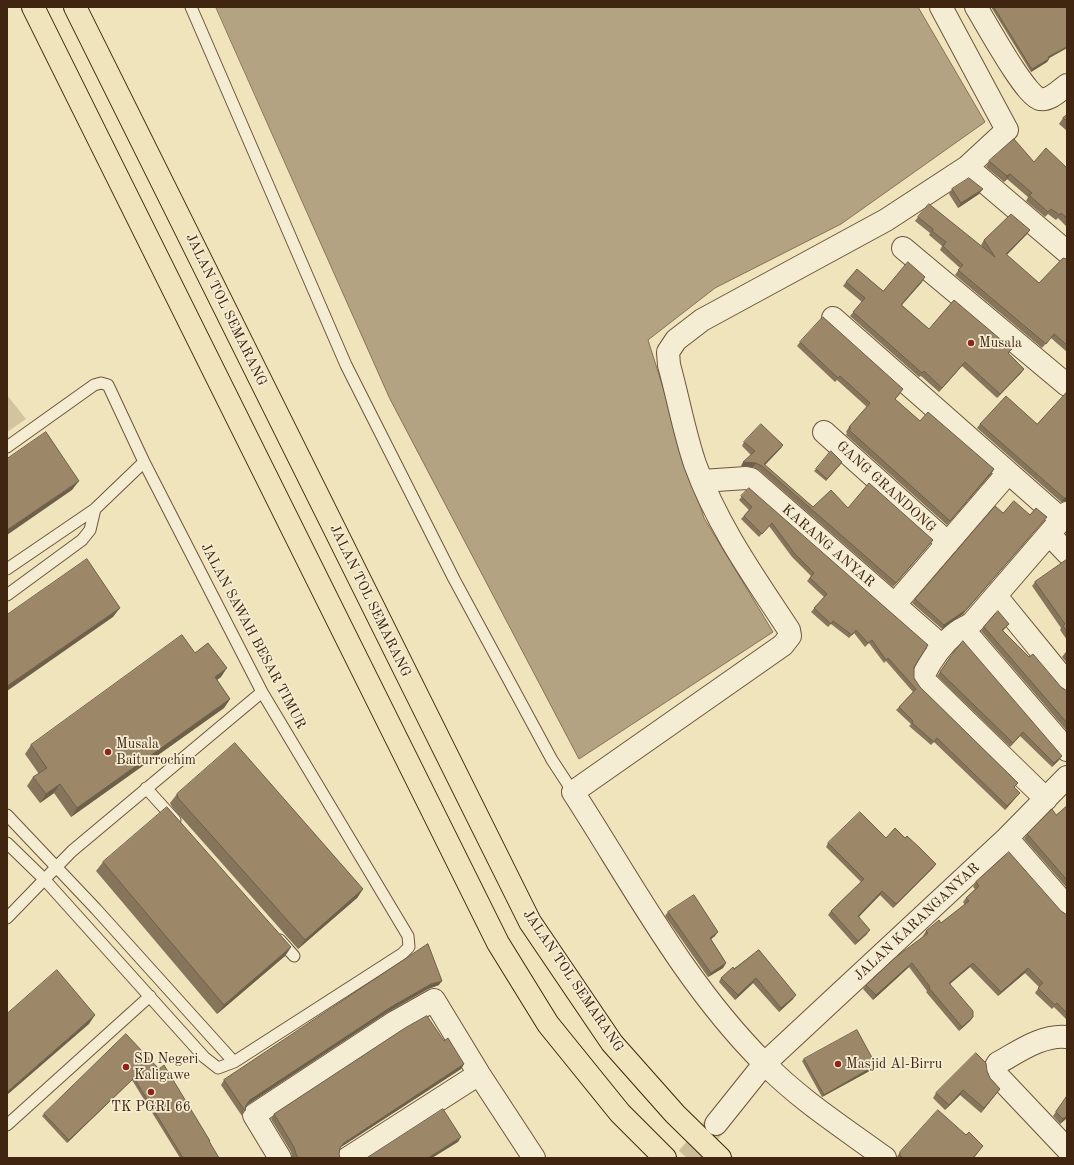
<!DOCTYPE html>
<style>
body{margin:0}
#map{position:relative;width:1074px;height:1165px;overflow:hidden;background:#f0e4bc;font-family:"Old Standard TT",serif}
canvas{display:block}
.frame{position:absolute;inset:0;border:8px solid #402510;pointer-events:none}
</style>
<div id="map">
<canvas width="1074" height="1165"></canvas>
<div class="frame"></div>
</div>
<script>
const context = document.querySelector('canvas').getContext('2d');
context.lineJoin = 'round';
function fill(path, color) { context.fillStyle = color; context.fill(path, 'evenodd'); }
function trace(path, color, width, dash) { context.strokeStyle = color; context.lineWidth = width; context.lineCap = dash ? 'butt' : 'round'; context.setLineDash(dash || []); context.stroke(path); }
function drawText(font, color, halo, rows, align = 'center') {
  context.font = font + ' "Old Standard TT",serif'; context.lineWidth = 3.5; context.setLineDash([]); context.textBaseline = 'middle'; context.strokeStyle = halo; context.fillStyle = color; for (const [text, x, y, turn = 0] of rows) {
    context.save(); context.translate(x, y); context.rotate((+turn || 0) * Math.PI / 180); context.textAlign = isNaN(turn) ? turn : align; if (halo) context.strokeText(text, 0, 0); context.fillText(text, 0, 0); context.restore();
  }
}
const green = new Path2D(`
 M7 395 26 419 7 432Z`);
const water = new Path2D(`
 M216 7H918L985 122 841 224 715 288 648 340 704 518 773 632 579 759 390 399Z`);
const streetTunnel = new Path2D(`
 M687 1158 714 1127`);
const lane = new Path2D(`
 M191 7 346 365 454 579 552 760 573 792
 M7 447 94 385 101 383 108 385 144 462 262 692 408 936 409 947 402 954 234 1062 218 1068 204 1057 44 879 7 843
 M7 569 95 509 144 462
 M7 595 82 540 90 530 95 509
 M146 788 175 820
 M7 815 96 909 234 1062
 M7 918 72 851 262 692
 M280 940 294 956
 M7 1125 150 996`);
const street = new Path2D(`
 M976 7C986 23 1026 97 1040 99 1050 101 1060 90 1067 85
 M967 167 1067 252
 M903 248 1067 385
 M833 318 1061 519
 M824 432 948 543
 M702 481 746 478 751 479 942 646
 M1049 534 1067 553
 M996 596 1067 683
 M895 604 1008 473
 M963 629 1067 750
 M1046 799 926 682 923 676C931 660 943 643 957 632 962 628 968 627 973 622L1067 513
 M1007 838 1067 907
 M1067 1037C1043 1034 1018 1052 998 1063L995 1068 996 1074 1067 1149
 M716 1124 764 1064 1007 838 1067 777
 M280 1158 254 1115 395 1022 434 1000 479 1074 534 1158
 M348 1158 479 1074
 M885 1158C844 1128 800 1100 764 1063 685 984 633 885 573 792L783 645 790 636 789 630C754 577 717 525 695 464 684 432 678 397 669 365L668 352 676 340 702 320 886 220 967 167 1007 130 941 7`);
const highway = new Path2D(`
 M33 7 498 943 548 1024 620 1113 665 1158
 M75 7 530 922 612 1043 675 1114 720 1158`);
const wall = new Path2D(`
 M991 7H1067V48L1048 58 1049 59 1047 62 1031 72Z
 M1067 115V131L1059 124 1063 118Z
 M989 161 1034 162 1067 168V227L1058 218 1056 220 1048 214 1045 217 1026 201 1028 197 1007 179 1004 182 986 167Z
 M952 189 979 194 958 208 949 194Z
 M918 217 983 248 981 245 984 240 1030 230 1027 234 1006 255 1039 283 1067 259V352L1051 338 1042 348 955 275 960 268 940 250 942 246 929 235 930 233 915 221Z
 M846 282 883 291 922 282 902 305 929 329 1008 354 1024 369 1021 373 997 398 962 366 939 392 921 376 919 377 850 316 862 302 843 286Z
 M800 342 900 394 895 399 920 421 994 469 991 474 947 525 846 435 847 433 846 432 849 427 867 407 837 380 835 382 797 346Z
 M980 424H1037L1067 501 1061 502 977 428Z
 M744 442 783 445 781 448 765 465 813 507 848 508 930 544 893 587 759 470 753 467 741 466 751 455 742 446Z
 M841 464 826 481 814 471 816 469Z
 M749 488 914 667V678L920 687 1018 783 1014 788 1020 793 1005 810 934 742 931 745 909 726 911 724 896 710 899 707 913 692 886 661 884 663 869 643 865 647 854 633 849 638 831 624 828 627 811 612 824 597 807 581 811 576 792 557 769 526 759 537 741 519 749 510 739 500Z
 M1003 513 1047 517 963 614 942 629 912 603 915 599Z
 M1067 560V640L1060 630 1061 628 1032 586 1035 582Z
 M1009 624 1003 631 1029 657 1061 687 1067 691V731L981 631 984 627Z
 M1067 651V663L1062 657 1065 653Z
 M195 653 221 677 217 680 230 699 224 708 71 817 54 793 40 803 27 786 33 777 39 774 25 754 31 745Z
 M951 656 1062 756 1059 760 1052 767 1020 736 1010 747 937 676Z
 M177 794 363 889 357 898 298 949 172 807 170 803Z
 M1067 806V888L1024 839 1027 834 1056 815Z
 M886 838H905L936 864 933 868 893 908 880 895 859 916 867 934 855 945 828 915 831 911 861 882 826 847 828 843Z
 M103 862 291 947 285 956 217 1014 96 871Z
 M976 882 1061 911 1067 915V1020L1054 1007 1052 1009 1035 993 1039 987 1025 973 998 996 970 967 950 984 973 1017 970 1021 959 1031 926 992 927 991 909 967 873 1000 863 989 866 985 924 936H923L926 931 941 923 965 905 963 902 966 898 975 889 973 887Z
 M668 912 715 936 711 939 726 963 723 968 708 977 665 916Z
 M428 944 439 985 428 989 388 1012 247 1105 246 1106 245 1111 242 1116 221 1085 224 1080Z
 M759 950 793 999 779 1012 753 983 735 1000 719 982 721 978Z
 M126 1034 209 1142 219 1158H180L132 1080 67 1143 42 1116 44 1114Z
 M444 1041 464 1064 461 1069 341 1147 340 1149 339 1154 340 1158H292L291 1152 271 1119 274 1114Z
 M804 1059 875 1068 822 1097 802 1061Z
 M987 1071 990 1078 1000 1089 981 1113 960 1095 945 1110 933 1098 936 1093Z
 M1067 1096V1118L1060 1124 1053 1116Z
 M980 1150 974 1158H897V1157L900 1152Z`);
const shadedWall = new Path2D(`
 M1067 47V48L1046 60 1048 57Z
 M1049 59 1047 62 1031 72 1032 69Z
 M1010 174 1007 179 1004 182 1007 176Z
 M983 189 979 194 958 208 961 203Z
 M1030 230 1027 234 1003 259 1006 254Z
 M925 277 922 282 898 309 901 305Z
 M965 362 962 366 939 392 942 388Z
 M1024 369 1021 373 997 398 1000 394Z
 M783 445 781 448 762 468 764 464Z
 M743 462 756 463 753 467 741 466Z
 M994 469 991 474 947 525 950 521Z
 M79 481 72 490 7 535V530Z
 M1064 498H1067V501L1061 502Z
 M1047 517 963 614 942 629 944 625Z
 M933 540 930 544 893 587 896 583Z
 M120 608 113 617 7 691V686Z
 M227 668 221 677 208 686 215 677Z
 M230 699 224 708 71 817 77 808Z
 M1023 732 1020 736 1010 747 1013 743Z
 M1062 756 1059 760 1052 767 1054 763Z
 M60 784 54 793 40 803 46 794Z
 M1020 793 1017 796 1005 810 1007 806Z
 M936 864 933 868 893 908 896 904Z
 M363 889 357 898 298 949 305 940Z
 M882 891 880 895 856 920 858 916Z
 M870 930 867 934 855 945 858 941Z
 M718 932 715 936 707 942 710 938Z
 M291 947 285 956 217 1014 224 1005Z
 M726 963 723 968 708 977 711 973Z
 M912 963 909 967 873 1000 876 995Z
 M973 963 970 967 946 987 949 983Z
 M1028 968 1025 973 998 996 1001 992Z
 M756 978 753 983 735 1000 738 995Z
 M442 981 439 985 428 989 388 1012 247 1105 243 1110 250 1100 391 1007 431 984Z
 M796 995 793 999 779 1012 781 1008Z
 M95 1015 89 1024 7 1095V1092Z
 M973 1017 970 1021 959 1031 962 1027Z
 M464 1064 461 1069 341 1147 337 1153 344 1143Z
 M876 1065 875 1068 822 1097 824 1095Z
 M134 1078 132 1080 67 1143 69 1140Z
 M1000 1089 997 1093 981 1113 984 1108Z
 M963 1090 960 1095 945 1110 949 1105Z
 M1067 1116V1118L1060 1124 1063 1119Z
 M461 1137 458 1142 432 1158H428Z`);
const building = new Path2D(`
 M994 7H1067V47L1048 57 1049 59 1032 69Z
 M1067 115V121L1063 118Z
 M1014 139 1034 162 1046 148 1067 168V218L1061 213 1060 215 1051 209 1048 212 1029 195 1032 193 1010 174 1007 176 989 161Z
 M969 178 983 189 961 203 952 189Z
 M929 204 995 257 984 240 1011 214 1030 230 1006 254 1039 283 1063 258 1067 259V345L1054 334 1046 344 958 270 963 265 943 246 946 242 932 231 933 229 918 217Z
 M908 262 925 277 901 305 929 329 954 300 1012 349 1008 353 1024 369 1000 394 965 362 942 388 924 371 922 373 853 312 865 298 846 282 857 269 883 291Z
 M823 317 903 389 895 399 920 421 928 412 994 469 950 521 849 430 851 428 849 427 870 403 840 376 838 378 800 342Z
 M1067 392V498H1064L980 424 1006 396 1037 424Z
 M761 424 783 445 764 464 813 507 831 490 848 508 869 483 933 540 896 583 762 466 756 463 743 462 755 451 744 442Z
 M46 432 79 481 7 530V459Z
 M831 451 842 462 827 479 816 469Z
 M749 488 928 645 914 667V678L920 687 1018 783 1014 787 1020 793 1007 806 937 738 934 742 912 723 913 721 899 707 916 689 888 658 886 660 872 640 868 643 856 630 852 635 833 621 831 624 814 608 827 594 810 578 814 573 795 554 772 523 762 534 744 516 752 507 741 496Z
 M1014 501 1030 515 1036 508 1047 517 966 610 944 625 915 599 995 506 1003 513Z
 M87 559 120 608 7 686V615Z
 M1066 560H1067V632L1063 626 1065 624 1035 582Z
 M998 611 1009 624 1002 630 1029 657 1033 654 1061 687 1067 691V723L984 627Z
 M182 635 195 653 208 643 227 668 215 677 230 699 77 808 60 784 46 794 33 777 47 768 31 745Z
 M963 641 1062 756 1054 763 1023 732 1013 743 940 672 951 656Z
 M235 743 363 889 305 940 178 798 177 794Z
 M1067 806V880L1027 834 1052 809 1056 815Z
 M167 807 291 947 224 1005 103 862Z
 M860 812 886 838 895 828 905 838 907 836 920 848 936 864 896 904 882 891 858 916 870 930 858 941 831 911 864 879 828 843Z
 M1009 852 1061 911 1067 915V1013L1057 1003 1055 1005 1038 988 1043 983 1028 968 1001 992 973 963 949 983 973 1011V1017L962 1027 929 988 930 987 912 963 876 995 866 985 896 957 928 933 926 931 939 920 941 923 969 901 966 898 979 886 976 882Z
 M694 895 718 932 710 938 726 963 711 973 668 912Z
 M428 944 442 981 431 984 391 1007 250 1100 246 1105 245 1111 224 1080Z
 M759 950 796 995 781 1008 756 978 738 995 721 978 733 967 734 969Z
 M57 970 95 1015 7 1092V1014Z
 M427 1016 444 1041 448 1038 464 1064 344 1143 340 1148 339 1154 340 1158H298L296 1154 294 1147 274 1114 405 1028Z
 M857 1030 876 1065 824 1095 804 1059Z
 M126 1034 159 1069 164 1065 210 1141H209L219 1158H183L134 1078 69 1140 44 1114Z
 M976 1053 986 1063 987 1071 990 1078 1000 1089 984 1108 963 1090 949 1105 936 1093Z
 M1067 1096V1116L1063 1119 1056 1112Z
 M443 1109 461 1137 428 1158H367Z
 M938 1110 966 1135 969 1132 983 1146 973 1158H904L900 1156V1152Z`);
const markers = [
 [971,343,4,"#8f2418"],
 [108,752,4,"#8f2418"],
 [838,1064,4,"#8f2418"],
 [126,1067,4,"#8f2418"],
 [151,1092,4,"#8f2418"]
];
const streetNames = [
 ["JALAN TOL SEMARANG",226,310,64],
 ["GANG GRANDONG",886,487,42],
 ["KARANG ANYAR",828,546,41],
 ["JALAN TOL SEMARANG",370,601,64],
 ["JALAN SAWAH BESAR TIMUR",253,636,62],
 ["JALAN KARANGANYAR",917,922,-43],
 ["JALAN TOL SEMARANG",573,981,56]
];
const poiNames = [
 ["Musala",979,343],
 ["Musala",116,744],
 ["Baiturrochim",116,760],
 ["SD Negeri",134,1059],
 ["Kaligawe",134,1075],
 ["Masjid Al-Birru",846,1064],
 ["TK PGRI 66",151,1107,"center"]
];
fill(green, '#d2c49f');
fill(water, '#b4a382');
trace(water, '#867154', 1);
trace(streetTunnel, '#cdbe9a', 22, [22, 11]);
trace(lane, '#6c553b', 13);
trace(street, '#6c553b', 24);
trace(highway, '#402510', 24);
trace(lane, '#f5edd3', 11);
trace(street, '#f5edd3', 22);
trace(highway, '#f0e4bc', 22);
fill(wall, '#86755a');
fill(shadedWall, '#6d5f4a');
fill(building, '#9c8869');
trace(building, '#6d5f4a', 1);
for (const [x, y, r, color] of markers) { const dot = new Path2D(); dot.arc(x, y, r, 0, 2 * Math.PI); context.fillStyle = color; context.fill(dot); trace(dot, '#f5edd3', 1.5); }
drawText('14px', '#402510', '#f5edd3', streetNames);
drawText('14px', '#402510', '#f5edd3', poiNames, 'left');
</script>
